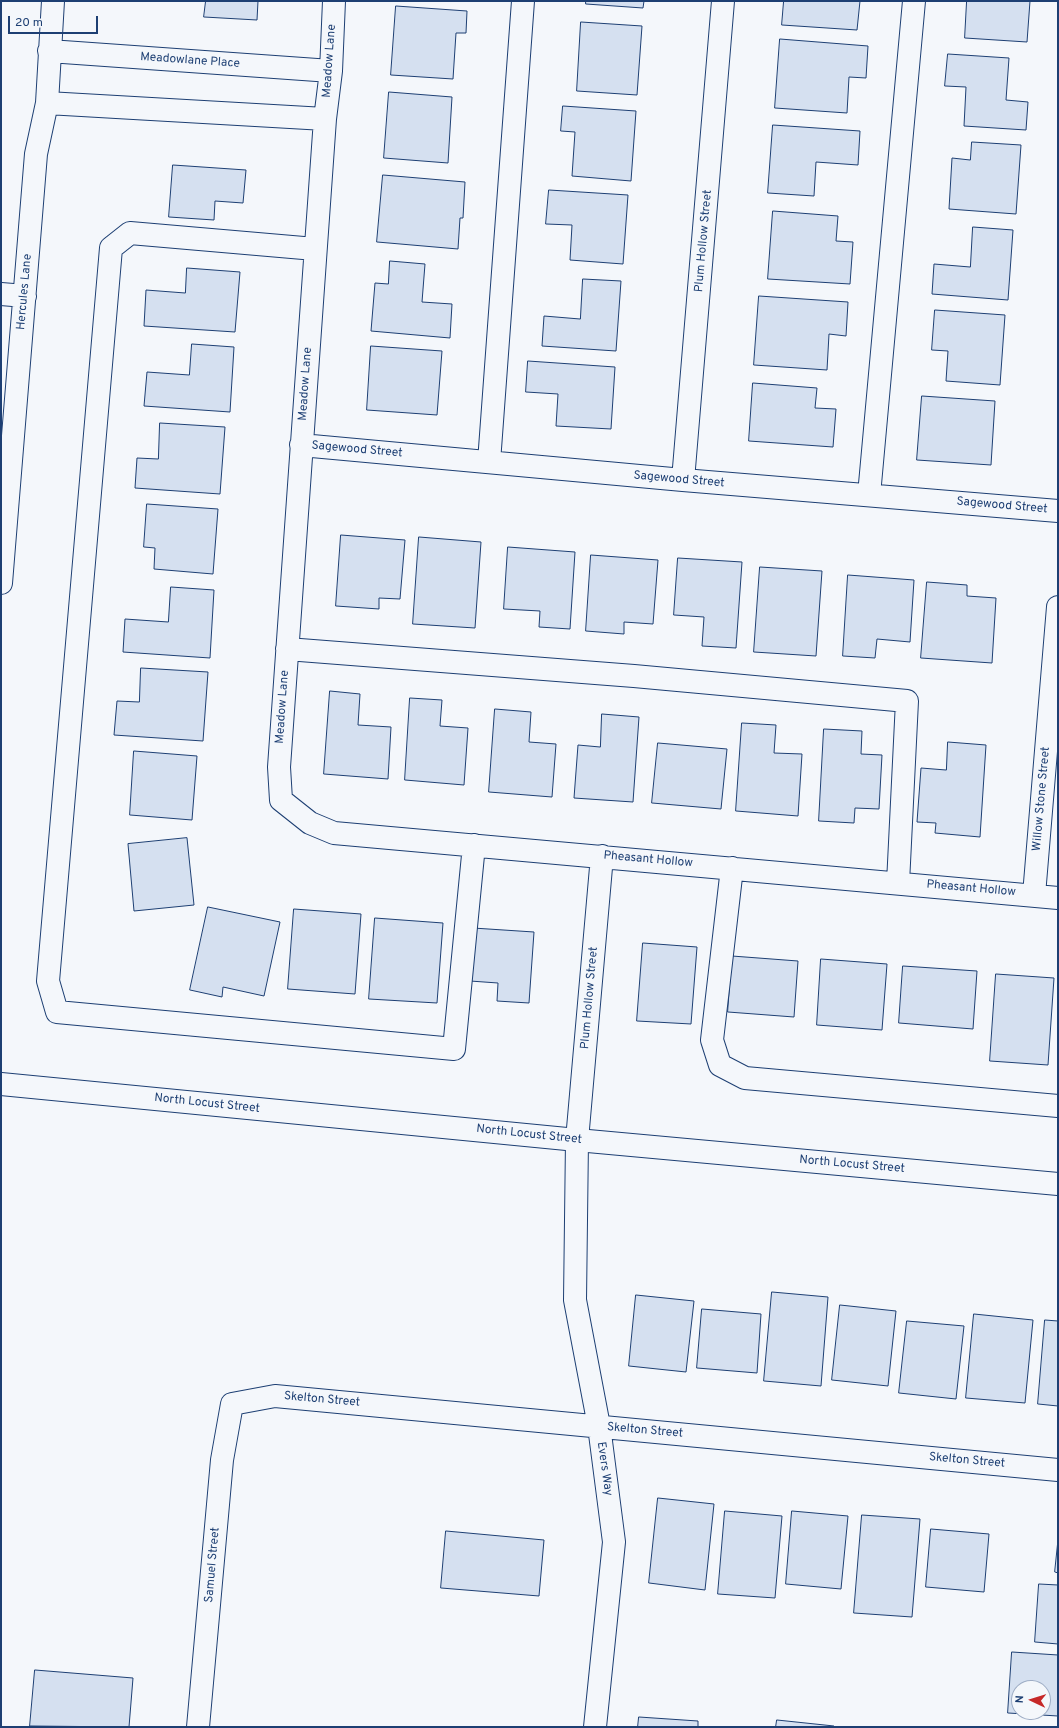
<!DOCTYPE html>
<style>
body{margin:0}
#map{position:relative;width:1059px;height:1728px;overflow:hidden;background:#f4f7fb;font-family:Overpass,sans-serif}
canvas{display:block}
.frame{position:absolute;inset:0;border:2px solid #1d3f73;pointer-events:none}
.north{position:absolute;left:1011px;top:1680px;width:40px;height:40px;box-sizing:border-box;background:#f4f7fb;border:1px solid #9eadc5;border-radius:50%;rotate:274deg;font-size:11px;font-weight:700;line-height:16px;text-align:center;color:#1d3f73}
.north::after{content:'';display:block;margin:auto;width:14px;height:18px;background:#c62828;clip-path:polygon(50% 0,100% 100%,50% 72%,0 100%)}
.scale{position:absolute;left:8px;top:16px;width:90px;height:18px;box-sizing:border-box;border:2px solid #1d3f73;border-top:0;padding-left:5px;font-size:12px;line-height:14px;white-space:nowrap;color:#1d3f73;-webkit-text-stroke:3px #f4f7fb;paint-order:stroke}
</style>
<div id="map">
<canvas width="1059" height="1728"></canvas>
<div class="frame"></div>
<div class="north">N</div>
<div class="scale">20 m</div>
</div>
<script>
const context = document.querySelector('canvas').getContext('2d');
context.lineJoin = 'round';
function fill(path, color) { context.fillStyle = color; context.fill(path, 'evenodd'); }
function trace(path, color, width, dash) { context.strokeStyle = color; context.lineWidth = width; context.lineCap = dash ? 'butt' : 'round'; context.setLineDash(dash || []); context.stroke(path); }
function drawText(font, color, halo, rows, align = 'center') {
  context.font = font + ' Overpass,sans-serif'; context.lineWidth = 3; context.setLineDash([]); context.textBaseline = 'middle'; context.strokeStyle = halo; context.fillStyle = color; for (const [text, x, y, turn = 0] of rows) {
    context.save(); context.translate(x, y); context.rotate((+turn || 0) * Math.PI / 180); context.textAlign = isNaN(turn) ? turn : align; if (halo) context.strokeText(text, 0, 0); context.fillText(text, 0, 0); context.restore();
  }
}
const building = new Path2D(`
 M206 1H258L257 20 204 17Z
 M586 1H644L643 8 586 4Z
 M784 1H860L857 30 782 25Z
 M967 1H1030L1027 42 965 38Z
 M396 6 467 11 466 33H456L453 79 391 75Z
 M581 22 642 26 637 95 577 91Z
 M780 39 868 46 866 78 849 77 847 113 775 108Z
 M948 54 1009 58 1006 100 1028 102 1026 130 964 126 966 87 945 86Z
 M389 92 452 97 448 163 384 158Z
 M563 106 636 111 631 181 572 176 575 132 561 131Z
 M773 125 860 131 858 165 816 162 814 196 768 193Z
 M972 142 1021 145 1016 214 949 209 952 158 970 160Z
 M173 165 246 170 243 203 215 201 214 220 169 217Z
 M383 175 465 182 463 218H460L458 249 377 242Z
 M549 190 628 195 623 264 570 260 572 225 546 224Z
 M773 211 838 216 836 241 853 242 850 284 768 279Z
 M973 227 1013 230 1008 300 932 294 934 264 970 267Z
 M390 261 425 264 422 302 452 304 450 338 371 331 375 283 388 284Z
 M187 268 240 272 235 332 144 326 146 290 185 293Z
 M583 279 621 281 616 351 542 346 544 316 580 319Z
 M759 296 848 302 846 336 829 334 827 370 754 365Z
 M935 310 1005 315 1000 385 946 381 948 351 932 350Z
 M192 344 234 347 230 412 144 406 147 372 189 375Z
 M371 346 442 351 437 415 367 410Z
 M528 361 615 367 611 429 556 426 558 394 526 392Z
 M753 383 817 388 815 408 836 409 833 447 749 441Z
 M922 396 995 401 991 465 917 460Z
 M160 423 225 427 220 494 135 488 137 458 158 459Z
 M147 504 218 509 213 574 154 569 155 548 144 547Z
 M341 535 405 540 400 599 379 598V609L336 606Z
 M419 537 481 542 475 628 413 624Z
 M508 547 575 552 570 629 539 627 540 611 504 609Z
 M591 555 658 560 653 624 624 622V634L586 631Z
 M678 558 742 562 736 648 702 646 704 617 674 615Z
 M760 567 822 571 816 656 754 652Z
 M848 575 914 580 910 642 877 639 875 658 843 656Z
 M927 582 967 585V596L996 598 992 663 921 658Z
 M171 587 214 590 210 658 123 652 125 619 168 622Z
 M141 668 208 672 203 741 114 735 117 701 139 702Z
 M330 691 360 694 358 725 391 727 388 779 324 774Z
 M410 698 442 700 440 726 468 728 464 785 405 780Z
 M495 709 531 712 529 742 556 744 552 797 489 792Z
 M602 714 639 717 633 802 574 798 578 745 600 747Z
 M742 723 776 725 774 753 802 754 798 816 736 811Z
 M824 729 862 731 861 754 882 755 879 809 855 808 854 823 819 821Z
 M948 742 986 745 980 837 935 833 936 823 917 822 921 768 946 770Z
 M658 743 727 749 721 809 652 803Z
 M134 751 197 756 192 820 130 815Z
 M187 838 194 905 134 911 128 844Z
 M208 907 280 922 264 996 223 987 222 997 190 990Z
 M294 909 361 914 355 994 288 989Z
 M375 918 443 923 437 1003 369 999Z
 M473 928 534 932 529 1003 497 1001 498 983 470 981Z
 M643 943 697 947 691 1024 637 1021Z
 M732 956 798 961 794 1017 728 1012Z
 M821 959 887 964 882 1030 817 1025Z
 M903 966 977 971 973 1029 899 1023Z
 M996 974 1054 978 1048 1065 990 1061Z
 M772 1292 828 1297 821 1386 764 1381Z
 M636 1295 694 1301 686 1372 629 1366Z
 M840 1305 896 1311 888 1386 832 1380Z
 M702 1309 761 1314 757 1373 697 1368Z
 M974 1314 1033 1320 1025 1403 966 1398Z
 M1045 1320 1058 1321V1406L1038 1404Z
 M907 1321 964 1326 956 1399 899 1393Z
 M658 1498 714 1504 705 1590 649 1583Z
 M725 1511 782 1516 775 1598 718 1594Z
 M792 1511 848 1516 841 1589 786 1584Z
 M862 1515 920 1519 912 1617 854 1613Z
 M931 1529 989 1534 984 1592 926 1587Z
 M446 1531 544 1540 539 1596 441 1588Z
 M1058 1540V1573L1055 1572Z
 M1039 1584 1058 1585V1644L1035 1642Z
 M1012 1652 1058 1655V1716L1008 1713ZM1019 1688H1043V1712H1019Z
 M35 1670 133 1678 129 1727 30 1726Z
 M639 1717 698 1721V1727H638Z
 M777 1720 834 1726V1727H776Z`);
const minor = new Path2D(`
 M334 1 331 71 325 119 279 767 281 800 310 823 334 833 1058 898
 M49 51 331 71
 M47 103 325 119
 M315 249 130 233 111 248 48 981 57 1012 454 1049 474 845
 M1 294 25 296
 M301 445 683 480 1058 511
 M489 462 523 1
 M683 480 723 1
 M869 495 914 1
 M1 583 36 154 47 103 53 1
 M287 649 634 676 907 701 898 883
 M732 868 712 1040 720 1065 745 1078 1058 1106
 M1034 895 1058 607
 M198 1727 222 1460 232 1404 275 1396 1058 1470
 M595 1727 614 1542 599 1426 575 1300 577 1140 602 856`);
const major = new Path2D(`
 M1 1084 577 1140 1058 1184`);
const streetNames = [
 ["Meadowlane Place",190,61,4],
 ["Meadow Lane",330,61,-86],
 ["Plum Hollow Street",704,241,-85],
 ["Hercules Lane",25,292,-85],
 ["Meadow Lane",306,384,-86],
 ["Sagewood Street",357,450,5],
 ["Sagewood Street",679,480,5],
 ["Sagewood Street",1002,506,5],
 ["Meadow Lane",283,707,-86],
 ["Willow Stone Street",1042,799,-85],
 ["Pheasant Hollow",648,860,5],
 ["Pheasant Hollow",971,889,5],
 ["Plum Hollow Street",590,998,-85],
 ["North Locust Street",207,1104,6],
 ["North Locust Street",529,1135,6],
 ["North Locust Street",852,1165,5],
 ["Skelton Street",322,1400,5],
 ["Skelton Street",645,1431,5],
 ["Skelton Street",967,1461,5],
 ["Evers Way",604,1469,82],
 ["Samuel Street",213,1565,-85]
];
fill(building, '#d5e0f0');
trace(building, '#1d3f73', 1);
trace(minor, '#1d3f73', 24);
trace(major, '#1d3f73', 24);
trace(minor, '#f4f7fb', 22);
trace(major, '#f4f7fb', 22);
drawText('12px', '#1d3f73', '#f4f7fb', streetNames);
</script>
